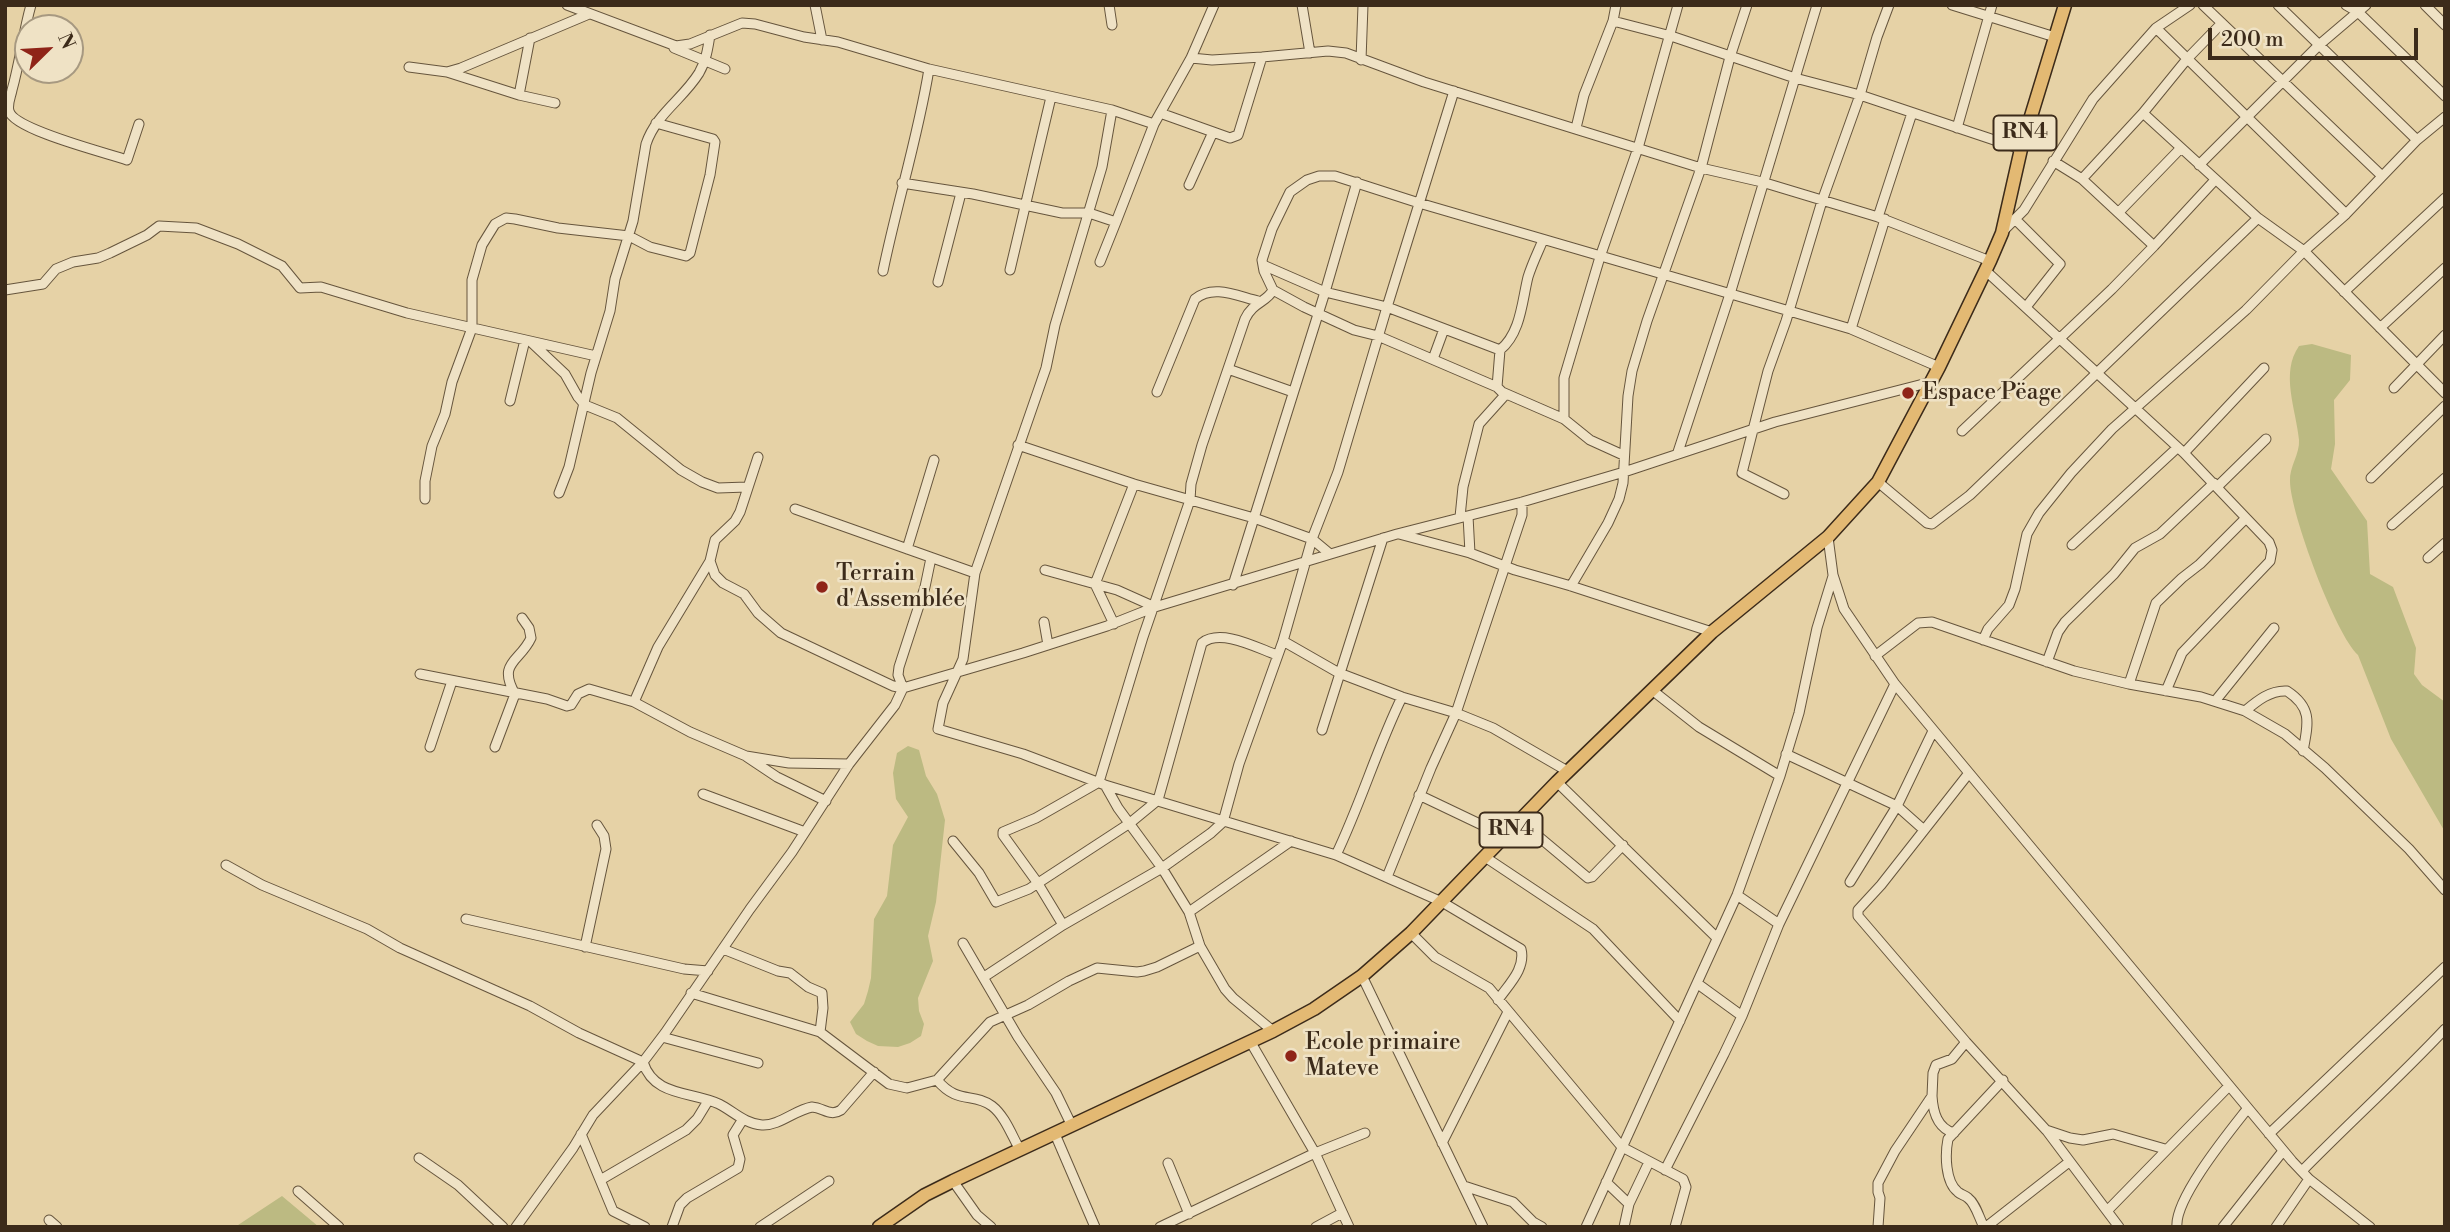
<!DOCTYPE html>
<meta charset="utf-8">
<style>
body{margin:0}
#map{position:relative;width:2450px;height:1232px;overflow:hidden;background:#e6d2a6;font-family:"Libre Bodoni",serif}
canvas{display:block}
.frame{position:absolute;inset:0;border:7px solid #3c2b1a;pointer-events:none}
.north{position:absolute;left:14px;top:14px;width:70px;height:70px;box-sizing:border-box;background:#efe2c5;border:2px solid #a79981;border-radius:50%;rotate:66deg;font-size:19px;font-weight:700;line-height:28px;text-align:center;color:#3c2b1a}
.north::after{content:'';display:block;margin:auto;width:24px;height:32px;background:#8f2418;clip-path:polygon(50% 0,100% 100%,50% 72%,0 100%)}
.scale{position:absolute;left:2208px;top:28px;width:210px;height:32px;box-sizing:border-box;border:4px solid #3c2b1a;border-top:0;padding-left:9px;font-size:21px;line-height:24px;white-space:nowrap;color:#3c2b1a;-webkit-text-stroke:5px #efe2c5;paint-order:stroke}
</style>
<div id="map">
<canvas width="2450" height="1232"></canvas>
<div class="frame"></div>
<div class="north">N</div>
<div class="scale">200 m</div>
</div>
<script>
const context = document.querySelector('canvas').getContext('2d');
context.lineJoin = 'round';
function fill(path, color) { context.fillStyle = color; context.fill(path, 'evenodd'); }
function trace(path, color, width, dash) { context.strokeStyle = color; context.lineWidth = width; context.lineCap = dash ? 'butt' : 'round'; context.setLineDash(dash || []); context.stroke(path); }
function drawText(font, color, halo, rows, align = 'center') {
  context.font = font + ' "Libre Bodoni",serif'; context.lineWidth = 5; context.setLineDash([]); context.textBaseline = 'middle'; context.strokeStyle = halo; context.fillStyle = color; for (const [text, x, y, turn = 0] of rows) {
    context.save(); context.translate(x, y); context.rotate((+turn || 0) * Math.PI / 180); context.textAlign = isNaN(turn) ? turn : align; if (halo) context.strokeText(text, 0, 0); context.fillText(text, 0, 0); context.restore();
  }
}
const green = new Path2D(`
 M2312 344 2351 355 2350 380 2334 400 2335 444 2331 469 2367 521 2370 574 2393 587 2416 648 2414 674 2422 685 2445 702V832L2391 739 2358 655C2336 635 2290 513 2290 481 2289 467 2300 454 2299 440 2296 409 2280 373 2299 346Z
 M908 746 919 750 926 776 937 794 945 820 936 902 928 936 933 961 918 998 919 1011 924 1024 921 1036 910 1043 898 1047 878 1046 867 1041 856 1034 850 1022 864 1004 868 991 871 978 874 919 887 896 893 845 908 817 896 799 893 773 897 753Z
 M282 1196 319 1227H235Z`);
const minor = new Path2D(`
 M31 5C23 33 20 62 12 90 11 96 7 104 9 111 14 130 107 153 127 160L139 124
 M567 5 676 46 690 44 742 23 755 24 804 37 838 42 929 69 1112 110 1154 124 1191 58 1212 60 1262 57 1328 51 1346 53 1424 82 1701 168 1762 182 1878 217 1990 261
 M815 5 822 40
 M1109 5 1112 25
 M1302 5 1310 53
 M1952 5 2055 37
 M2203 5 2382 176
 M2278 5 2417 140
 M2346 5 2358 12 2445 96
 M2425 5 2445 25
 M1613 21 1671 36 1795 78 1860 95 2021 149
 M2156 28 2346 214
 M674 48 725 69
 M1191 58 1214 5
 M1361 60 1363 5
 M409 67 447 72 461 68 589 14
 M447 72 519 95 555 103
 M1454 91 1387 307 1500 350 1497 387 1502 392 1564 419 1590 440 1623 455
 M519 95 530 38
 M1112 110 1102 167 1055 325 1046 368 975 573 963 659 943 703 938 729 1023 754 1105 785 1336 855 1442 902 1521 949C1526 969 1508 985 1498 1000
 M1160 113 1230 138 1238 135 1262 57
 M2143 113 2187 59 2222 23
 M1576 128 1584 95 1613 21 1616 5
 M1957 128 1992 5
 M2199 165 2319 45 2366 5
 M902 183 973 194 1062 213H1089L1116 222 1154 124
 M1189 185 1213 132
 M2119 212 2180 149
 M1878 217 1912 113
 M2258 218 2304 251 2445 393
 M2015 219 2060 264 2026 307
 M2003 231 2024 210 2093 99 2156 28 2190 5
 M2154 246 2215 180
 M1100 262 1116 222
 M1010 270 1051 97
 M883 271C897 203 918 137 929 69
 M1986 271 2184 453 2269 542 2272 550 2270 561 2182 653 2166 691
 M938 282 961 193
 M5 290 43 284 56 269 73 262 98 258 110 253 147 235 159 226 196 228 238 244 282 266 300 288 321 287 407 313 596 356
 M1273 290 1304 307 1354 330 1378 336 1497 387
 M2344 292 2445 198
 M2380 328 2445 268
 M1851 329 1885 219
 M531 342 565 374 578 397 585 405 617 418 681 470 702 482 718 488 747 487
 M1500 350C1521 333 1522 301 1528 277 1532 264 1538 252 1543 240
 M1433 359 1444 329
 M1228 369 1293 392
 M2394 388 2445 335
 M1157 392 1195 299C1213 284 1237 296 1258 301
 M510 401 525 340
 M1564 419V378L1600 257 1638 148 1678 5
 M1962 431 2112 289 2154 246 2082 179
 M1018 445 1134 484 1254 518 1312 539 1330 554
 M1678 452 1730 294 1817 5
 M2184 453 2264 368
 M758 457 740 512 735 521 715 540 710 561 715 575 723 583 744 594 758 613 781 633 893 686 903 688 1023 653 1107 626 1155 607 1397 534 1522 502 1624 472 1775 422 1931 382
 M2371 478 2445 406
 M1878 482 1927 523 1932 524 1970 495 2258 218 2143 113 2082 179 2053 161
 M2217 487 2266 439
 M559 493 569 467 591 373 610 311 615 279 633 221 646 144C656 114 683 99 699 73 706 61 708 48 710 35
 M1784 494 1742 473 1768 371 1786 321 1822 201 1860 95 1877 37 1889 5
 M425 499V481L432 446 445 414 452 382 472 328V280L482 245 495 224 506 218 515 219 558 228 629 236 650 247 686 256 690 253 710 175 715 142 713 139 656 123
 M795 509 975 573
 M1468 516 1470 553
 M1460 517 1463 487 1479 424 1506 394
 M2392 525 2445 478
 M1399 534 1470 553 1515 570 1571 586 1712 632
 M1828 537 1833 575 1844 609 1895 684 2292 1161 2309 1179 2370 1227
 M2072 545 2177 448
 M907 549 934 460
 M2428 558 2445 543
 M1045 570 1117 590 1155 607
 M1233 585 1325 292 1357 182
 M1571 586 1608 523 1619 499 1623 483 1628 396 1632 371 1647 321 1701 168 1730 57 1747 5
 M1044 622 1048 645
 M1114 624 1095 584 1134 484
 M1983 640 1988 629 2009 605 2015 589 2027 534 2039 513 2071 473 2112 429 2246 310 2304 251 2346 214 2417 140 2445 117
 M1283 641 1339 673 1402 697 1456 713 1493 728 1569 772
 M1875 656 1918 623 1932 622 2074 671 2129 684 2201 697 2245 711 2285 734 2325 768 2409 849 2445 890
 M2047 662 2058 632 2065 622 2114 574 2135 548 2160 534 2214 483
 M420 674 547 699 567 706 571 705 578 694 589 689 634 702 690 732 746 756 789 763 849 764
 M2129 684 2156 603 2182 578 2200 564 2246 518
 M1652 690 1699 727 1780 776
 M2216 700 2274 628
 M634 702 658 647 710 561
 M2245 711C2257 701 2270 690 2287 691 2313 708 2308 724 2303 751
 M1322 730 1383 538
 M430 747 452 681
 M495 747 515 694C497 662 520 662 531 638L529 628 522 618
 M1786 754 1897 806 1924 830
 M747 757 777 777 826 801
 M1969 773 1881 885 1858 910V916L1966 1042 2046 1130 2070 1138 2083 1140 2113 1134 2165 1149
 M1557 782 1717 938
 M1105 785 1118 808 1162 868 1189 912 1200 946 1225 989 1233 998 1273 1031
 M703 794 805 832
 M1419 795 1505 836
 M1520 821 1588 878 1592 877 1623 845
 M953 841 979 873 996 902 1029 889 1130 823 1158 800 1202 643C1221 628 1257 648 1277 655
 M1336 855C1361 803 1377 748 1402 697
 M1485 857 1593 929 1680 1021
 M226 865 262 885 367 929 400 948 530 1006 579 1033 643 1062C654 1097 691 1091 719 1104 733 1111 745 1124 762 1125 779 1126 795 1110 812 1107 824 1108 830 1117 841 1110L874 1072
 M1387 877 1431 768 1456 713 1522 515V502
 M1850 882 1897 806 1933 731
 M1737 895 1779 924
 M1189 912 1291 841
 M466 919 684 969 708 971
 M1063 925 1037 882 1003 835V832L1036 818 1099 782 1143 637 1190 500 1191 484 1202 445 1245 319C1253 302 1267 302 1273 290L1264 271 1262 260 1272 229 1290 192 1307 180 1319 176H1335L1419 203 1851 329 1939 367
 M1411 933 1435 957 1489 988 1622 1147 1683 1179 1686 1187 1675 1227
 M963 943 1018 1037 1056 1093 1072 1126
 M585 947 606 849 604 836 597 825
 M723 949 778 971 790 973 808 987 822 993 823 1008 820 1032
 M1362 976 1483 1227
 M984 977 1063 925 1162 868 1211 833 1223 822 1239 764 1283 641 1312 539 1338 472 1387 307 1325 292 1263 265
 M1698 984 1742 1016
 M691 993 820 1032 889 1084 907 1088 937 1080C958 1105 973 1092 992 1106 1005 1116 1012 1136 1020 1150
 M662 1037 758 1063
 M1250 1041 1315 1153 1349 1227
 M937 1080 990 1022 1028 1005 1069 981 1097 968 1137 972 1144 971 1157 967 1200 946
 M1932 1096C1933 1112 1937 1128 1954 1133
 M2047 1131 2119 1227
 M581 1134 613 1211 645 1227
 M1055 1134 1095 1227
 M2269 1134 2445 967
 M1442 1143 1508 1012
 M419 1158 458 1185 503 1227
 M1168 1163 1189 1214
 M1665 1170 1724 1054 1742 1016 1779 924 1895 684
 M2302 1171C2349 1123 2399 1078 2445 1029
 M602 1179 686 1130 697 1119 708 1101
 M953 1181 977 1215 991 1227
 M1606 1182 1629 1204
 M1464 1186 1513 1202 1533 1222 1542 1227
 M298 1191 339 1227
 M2108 1210 2229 1086
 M49 1220 57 1227
 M516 1227 573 1148 593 1115 643 1062 665 1033 750 909 792 852 849 764 895 705 903 688 898 675 899 667 925 587 931 558
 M672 1227 680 1205 687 1198 738 1168 740 1159 733 1135 743 1119
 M760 1227 829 1181
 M1160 1227 1315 1153 1365 1133
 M1316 1227 1342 1213
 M1586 1227 1737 895 1780 776 1799 713 1817 628 1833 576
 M1624 1227 1629 1204 1649 1162
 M1878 1227 1880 1198 1878 1192V1183L1895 1151 1932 1096 1933 1073 1936 1065 1952 1059 1966 1042
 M1984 1227C1979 1218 1976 1204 1968 1198 1965 1195 1961 1195 1958 1192 1945 1182 1945 1154 1948 1139L2003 1080
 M1986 1227 2069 1162
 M2177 1227C2174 1199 2230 1131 2248 1108
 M2223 1227 2283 1151
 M2276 1227 2309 1179`);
const highway = new Path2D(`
 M879 1227 925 1195 953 1181 1273 1031 1314 1009 1362 976 1411 933 1557 782 1712 632 1828 537 1878 482 1939 367 1990 261 2002 233 2021 149 2065 5`);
const markers = [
 [1908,393,7,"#8f2418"],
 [822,587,7,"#8f2418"],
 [1291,1056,7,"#8f2418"]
];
const shields = [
 [2025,133,63],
 [1511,830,63]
];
const shieldNames = [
 ["RN4",2025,133],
 ["RN4",1511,830]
];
const poiNames = [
 ["Espace Pëage",1922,393],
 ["Terrain",836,574],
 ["d'Assemblée",836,600],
 ["Ecole primaire",1305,1043],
 ["Mateve",1305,1069]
];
fill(green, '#bcba82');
trace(minor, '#66553d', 11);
trace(highway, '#3c2b1a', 15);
trace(minor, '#efe2c5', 9);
trace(highway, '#e3b973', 12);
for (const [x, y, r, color] of markers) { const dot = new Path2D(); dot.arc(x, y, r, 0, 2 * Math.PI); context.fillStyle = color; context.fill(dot); trace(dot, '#efe2c5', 2.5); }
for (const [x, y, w] of shields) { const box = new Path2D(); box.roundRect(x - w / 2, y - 17.5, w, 35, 5); context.fillStyle = '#efe2c5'; context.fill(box); trace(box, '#3c2b1a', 2); }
drawText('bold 21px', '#3c2b1a', null, shieldNames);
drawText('23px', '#3c2b1a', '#efe2c5', poiNames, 'left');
</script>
